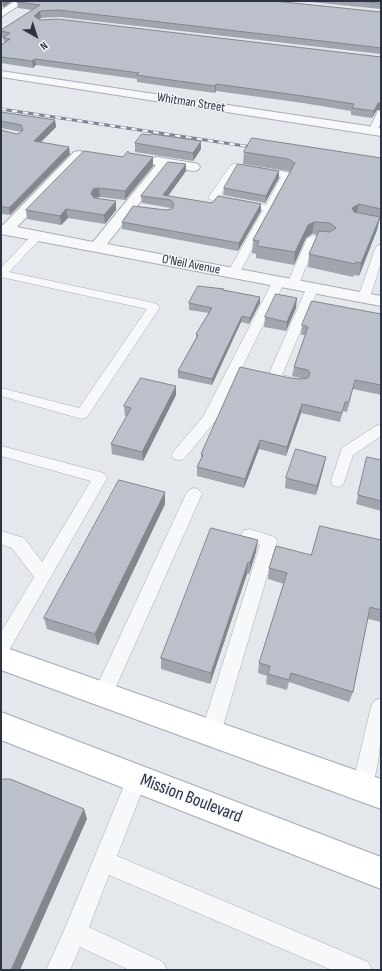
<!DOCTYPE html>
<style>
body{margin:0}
#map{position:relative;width:382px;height:971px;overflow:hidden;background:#e4e7ec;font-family:"Sofia Sans Condensed",sans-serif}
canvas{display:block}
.frame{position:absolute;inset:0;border:2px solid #2b3445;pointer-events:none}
.north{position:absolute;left:16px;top:16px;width:40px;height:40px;-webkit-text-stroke:3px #f4f6f9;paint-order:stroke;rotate:141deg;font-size:11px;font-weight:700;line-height:16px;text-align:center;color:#2b3445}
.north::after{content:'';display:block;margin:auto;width:14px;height:18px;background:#2b3445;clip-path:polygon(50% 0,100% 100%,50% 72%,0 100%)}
</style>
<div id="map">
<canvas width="382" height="971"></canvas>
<div class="frame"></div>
<div class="north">N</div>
</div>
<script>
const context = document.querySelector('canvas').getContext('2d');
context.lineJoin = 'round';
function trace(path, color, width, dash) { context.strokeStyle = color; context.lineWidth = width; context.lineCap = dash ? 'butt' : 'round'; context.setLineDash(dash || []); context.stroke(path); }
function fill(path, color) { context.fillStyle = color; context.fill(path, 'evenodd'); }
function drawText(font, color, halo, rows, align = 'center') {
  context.font = font + ' "Sofia Sans Condensed",sans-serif'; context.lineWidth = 3; context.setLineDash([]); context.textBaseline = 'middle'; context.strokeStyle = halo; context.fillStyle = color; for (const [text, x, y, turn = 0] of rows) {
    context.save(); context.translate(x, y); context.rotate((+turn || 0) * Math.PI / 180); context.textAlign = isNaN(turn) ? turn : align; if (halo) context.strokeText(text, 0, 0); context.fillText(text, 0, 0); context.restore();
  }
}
const service = new Path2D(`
 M378 111H381V122L376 132H370L369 130Z
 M234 164 287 172 292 175 239 274 233 277 227 274 263 210 213 201 208 198 231 165ZM237 170 281 177 266 205 219 196Z
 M37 233 42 236 41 238 9 272 154 303 158 305 160 307 87 417 82 419 1 396V388L79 408 147 309 1 277V268L33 234Z
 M312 236 328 237 333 240 328 243 316 242 299 284 297 286H289L287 284 307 239Z
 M381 244V263L370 297 368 299H360L358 297 376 247Z
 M279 278 283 279 285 281 216 420 184 459 179 460 174 459 172 455 174 451 203 417 273 281 275 279Z
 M313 284 317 285 319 287 282 375 295 378 297 381 295 384 290 385 269 381 267 378 307 287 309 285Z
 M381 424V436L353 455 343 485 338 487 333 485 331 481 342 448 376 426Z
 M1 446 100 472 105 474 107 478 7 654 1 656V632L34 577 12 548 1 544V531L24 538 42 562 91 481 1 456Z
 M194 488 199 490 202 494 110 700 103 703 96 700 94 694 96 688 186 494 189 490Z
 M249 529 275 537 277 542 221 733 218 740 211 743 204 740 201 733 260 545 243 539 241 535 243 531Z
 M381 698C381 731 382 763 369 794L362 797 355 794 352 787 371 707 374 701Z
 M137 768 144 771 147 778 117 856 368 962 372 970H332L109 875 89 927 163 962 167 970H129L80 947 70 970H46L66 926 130 771Z`);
const minor = new Path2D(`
 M79 151 84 152 86 155 84 158 17 227 93 242 156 165 152 164 150 161 152 158 157 157 193 163 198 164 200 167 198 170 193 171 168 167 107 244 381 296V306L1 234V224L3 225 74 152Z`);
const tertiary = new Path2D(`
 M15 1H26L1 17V10Z
 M1 71 381 128V136L1 77Z`);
const primary = new Path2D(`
 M1 646 381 779V809L1 670Z
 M1 712 381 857V889L1 740Z`);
const rail = new Path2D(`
 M1 109 258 148`);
const wall = new Path2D(`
 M1 1H12L4 7 1 6Z
 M300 1H381V9Z
 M17 2 381 12V54L59 17 41 18 39 19 40 20 381 110H377L372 118 351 115V111L303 103 216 91 215 93 171 87 137 82V79L36 65 33 68 1 63V45L4 43 3 38H1V31L32 10 18 8Z
 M1 112 55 120 56 127 41 142 70 154 10 215 1 214V130L16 134 20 133 21 132 1 128Z
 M150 135 201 149 193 161 135 152V143Z
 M244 152 381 158V220L380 221H379L377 230 359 276 354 275 353 277 308 267 309 254 317 235 312 234 306 238 294 265 256 258V254L252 253 253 240 290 172 287 171 243 164Z
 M129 153 153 157V166L125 200 100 197 95 198 116 210 105 224 68 218 61 225 27 219 26 210Z
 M186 164V171L168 196 261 211 238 251 122 229V222L172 209 171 208 142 203 141 196Z
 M279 171V178L265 203 223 195 224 188Z
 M224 291 260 303 249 324 241 322 212 385 178 378V371L196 338V334L209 313 189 310V303Z
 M296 308 286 331 264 327 265 317Z
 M381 314V395L353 389 347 412 343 411 340 422 301 413 286 456 259 449 244 488 197 476V467L201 459V454L290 378 301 379H304L292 376 294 367 305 335H301L302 325Z
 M176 386V395L143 461 112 454 111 444 127 416H125L124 406Z
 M326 457 324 466 316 495 285 488 286 478Z
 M381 460V511L356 504 365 466Z
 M165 504 98 645 47 629 44 618Z
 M381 540V622L368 619 353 692 349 702 289 682 287 690 266 684 267 676 258 673 259 663 284 584 268 579 269 568 311 555Z
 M256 552 249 574H247L210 684 161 669V658Z`);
const shadedWall = new Path2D(`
 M3 1H12L4 7Z
 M40 11 41 18 35 23 34 16Z
 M35 59 36 65 33 68 32 61Z
 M216 84V91L215 93V86Z
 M378 103H381V110H377L372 118 374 111Z
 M55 120 56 127 35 148 34 141Z
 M201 141V149L193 161V153Z
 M69 147 70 154 10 215 9 208Z
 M153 157V166L125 200V191Z
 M186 164V171L165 200 163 195Z
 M279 171V178L265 203 266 196Z
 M99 188 100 197 94 198 91 194 93 189Z
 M116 201V210L105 224 104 215Z
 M261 204V211L238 251 239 243Z
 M359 204 356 217 350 220 352 208Z
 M66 209 68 218 61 225 60 216Z
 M380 217 377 230 359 276 361 263Z
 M314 222 312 234 306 238 294 265 295 252 308 225Z
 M260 297V303L249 324 250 318Z
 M297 298 296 308 286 331 287 322Z
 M242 316 241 322 212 385V379Z
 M176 386V395L143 461 142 452Z
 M302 404 301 413 286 456 287 447Z
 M260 440 259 449 244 488 245 479Z
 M326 457 324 466 316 495 317 486Z
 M165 492V504L98 645 95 634Z
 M258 540 256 552 249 574 250 563Z
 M248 562 247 574 210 684 211 673Z
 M84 809 87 819 20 970H11Z`);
const building = new Path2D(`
 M18 1H274L381 12V48L58 10 40 11 34 16 40 20 58 19 381 57V103H378L374 111 352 108 354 104 303 96 216 84 215 86 171 80 136 75 139 73 35 59 32 61 1 57V45L10 39 3 38 10 33 1 31V30L40 5 17 2Z
 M358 1H381V3Z
 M1 112 55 120 34 141 69 147 9 208 1 206V130L16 134 20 133 23 130 21 125 1 121Z
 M142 134 150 135 152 134 201 141 193 153 135 143Z
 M252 138 381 158V209L359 204 352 208 354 212 380 217 361 263 356 262 355 264 309 254 319 231 330 232 336 228 330 223 314 222 308 225 295 252 257 246 259 241 253 240 295 163 288 159 244 152Z
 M84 151 123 157 128 151 129 153 153 157 125 191 99 188 93 189 91 194 94 198 116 201 104 215 66 209 60 216 26 210Z
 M168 162 186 164 163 195 212 203 218 196 261 204 239 243 122 222 133 206 166 210 172 209 174 204 171 200 141 196Z
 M238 164 279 171 266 196 224 188Z
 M198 286 224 289 223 290 260 297 250 318 242 316 212 379 178 371 198 335 196 334 212 308 189 303Z
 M276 294 297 298 287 322 265 317Z
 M312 301 381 314V385L355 380 349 402H345L342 413 302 404 287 447 260 440 245 479 197 467 203 455 201 454 240 367 290 378 301 379 308 378 310 373 308 370 294 367 308 327 302 325Z
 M141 378 176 386 142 452 111 444 131 408 124 406Z
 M296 449 326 457 317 486 286 478Z
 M367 457 381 460V501L358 495Z
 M119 480 165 492 95 634 44 618Z
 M320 526 381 540V610L370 607 353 692 291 673 289 680 268 674 270 666 259 663 287 573 269 568 276 546 311 555Z
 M211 528 258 540 250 563 248 562 211 673 161 658Z
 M3 779H10L84 809 11 970H1V781Z`);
const farStreetnames = [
 ["Whitman Street",191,103,9],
 ["O'Neil Avenue",191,265,11]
];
const nearStreetnames = [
 ["Mission Boulevard",191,799,21]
];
trace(service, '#a9aeb7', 1);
trace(minor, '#a9aeb7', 2);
trace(tertiary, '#a9aeb7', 2);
trace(primary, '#a3abb8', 2);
fill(service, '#f7f8fa');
fill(minor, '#f7f8fa');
fill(tertiary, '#f7f8fa');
fill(primary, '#fff');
trace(rail, '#7d8696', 3);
trace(rail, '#f4f6f9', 2, [5.5]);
fill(wall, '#a1a5ae');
fill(shadedWall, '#83868d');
fill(building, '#bbc0ca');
trace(building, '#83868d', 1);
drawText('13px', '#2b3445', '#f4f6f9', farStreetnames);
drawText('18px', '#2b3445', '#f4f6f9', nearStreetnames);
</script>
